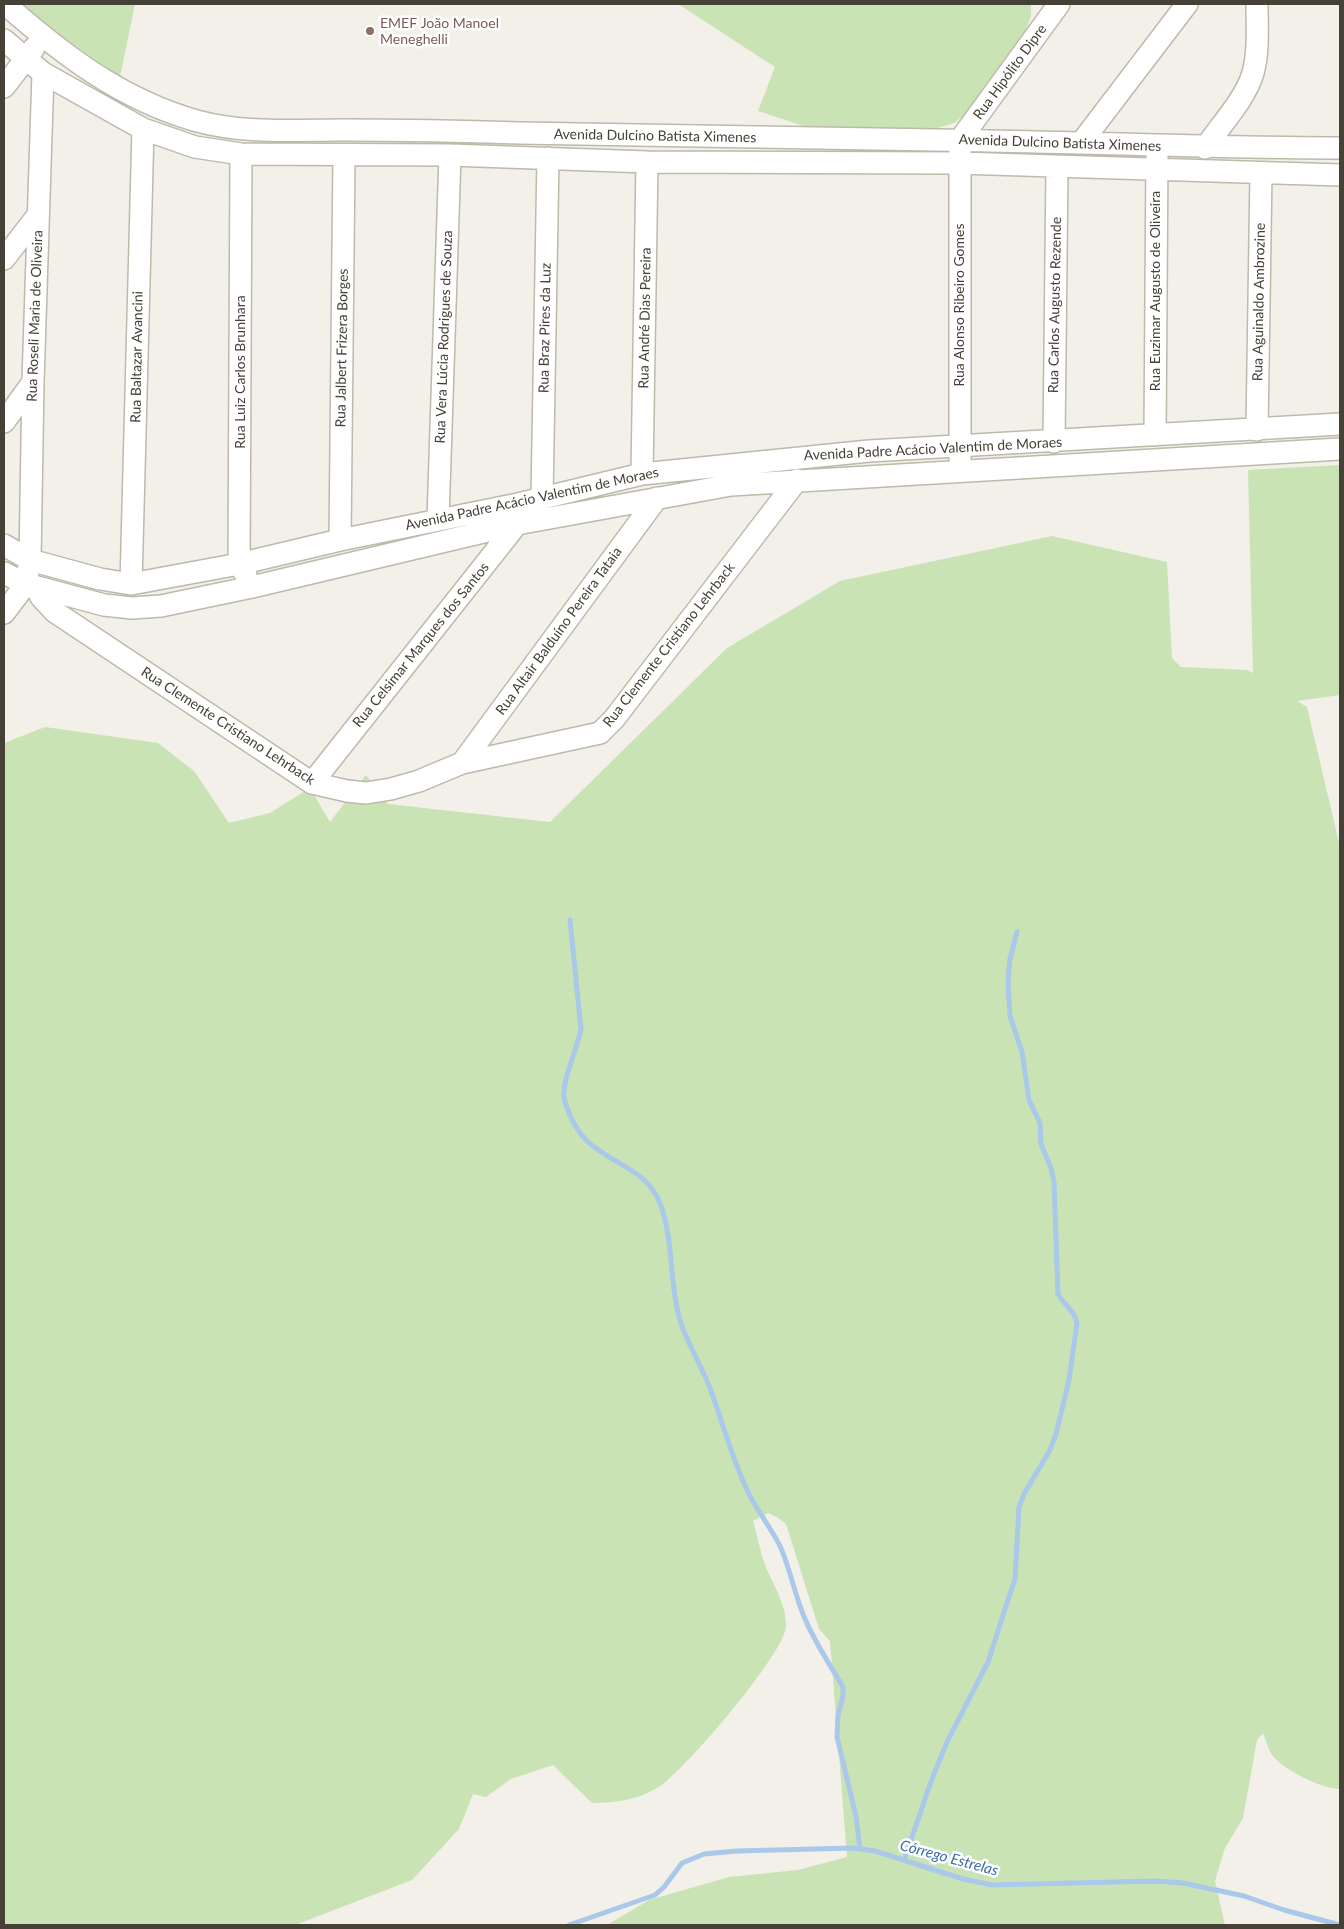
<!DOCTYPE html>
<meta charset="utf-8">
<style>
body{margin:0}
#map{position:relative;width:1344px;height:1929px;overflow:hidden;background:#f2f0e8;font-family:Lato,sans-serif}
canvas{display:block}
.frame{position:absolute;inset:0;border:5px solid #454137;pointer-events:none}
</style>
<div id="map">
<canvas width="1344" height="1929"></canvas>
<div class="frame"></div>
</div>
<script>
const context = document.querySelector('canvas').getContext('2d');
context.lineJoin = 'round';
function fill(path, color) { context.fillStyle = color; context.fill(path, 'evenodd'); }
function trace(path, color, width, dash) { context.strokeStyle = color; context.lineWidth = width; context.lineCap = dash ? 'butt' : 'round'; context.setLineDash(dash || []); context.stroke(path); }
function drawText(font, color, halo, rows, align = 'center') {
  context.font = font + ' Lato,sans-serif'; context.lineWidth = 5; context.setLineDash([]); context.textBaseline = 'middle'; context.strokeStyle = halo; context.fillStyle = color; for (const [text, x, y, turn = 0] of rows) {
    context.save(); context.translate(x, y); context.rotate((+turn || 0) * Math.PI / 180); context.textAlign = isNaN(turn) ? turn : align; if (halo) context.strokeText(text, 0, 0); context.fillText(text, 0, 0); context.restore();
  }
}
const green = new Path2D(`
 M24 4H135L120 77 36 18Z
 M678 4H1031V16L1011 70 1000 90 954 123 908 137 822 132 758 111 775 67Z
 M1340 465V695L1297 701 1307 707 1340 847V1789C1323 1789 1283 1770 1272 1755 1268 1749 1266 1740 1263 1733L1257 1740 1243 1818 1225 1848 1215 1881 1225 1925H607L649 1900 729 1877 798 1870 847 1857 830 1641 819 1629 786 1524 777 1517 768 1513 753 1521C758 1538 761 1557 768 1572 776 1590 786 1605 786 1626 786 1652 682 1774 657 1788 637 1800 614 1803 592 1803L553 1765 511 1779 486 1797 473 1794 459 1829 412 1880 295 1925H4V743L45 727 158 743 194 771 229 823 270 813 310 788 330 822 366 775 388 804 550 822 727 648 840 581 1052 536 1167 562 1172 658 1181 667 1247 670 1253 673 1248 470Z`);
const stream = new Path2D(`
 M570 920 581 1029C578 1048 559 1085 565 1102 569 1115 577 1131 587 1141 611 1164 647 1169 660 1203 675 1243 668 1289 683 1329 691 1349 702 1368 710 1388 723 1423 732 1460 749 1494 758 1512 771 1528 780 1546 790 1568 794 1592 803 1614 813 1640 829 1663 843 1687V1696L838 1715 837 1737 856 1816 860 1849
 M904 1860 932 1779 947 1742 988 1662 1007 1603 1015 1579 1019 1507 1024 1494 1050 1450 1056 1434 1069 1380 1077 1323C1076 1312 1063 1304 1058 1294L1054 1182 1051 1168 1041 1144 1040 1123 1029 1100 1022 1052 1010 1016 1008 982 1010 959 1017 932
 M569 1925 655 1895 664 1887 682 1863 704 1854 737 1851 853 1848 875 1851 963 1879 992 1885 1155 1881 1183 1883 1244 1896 1284 1910 1340 1925`);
const minor = new Path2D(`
 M5 4C63 55 122 100 197 121 244 134 294 130 341 130 401 130 461 131 520 133 677 136 833 138 989 141 1106 143 1223 148 1340 148
 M4 40 43 73 143 129 195 147 241 154 450 155 647 162 959 163 1340 175
 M4 87 34 48
 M1081 143 1187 4
 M1205 148C1220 126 1246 98 1253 73 1259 51 1257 26 1257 4
 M241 154 239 564 246 575
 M4 259 38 215
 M4 422 33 382
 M1257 430 1261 173
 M1155 435 1157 154
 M1054 442 1057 167
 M960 460V140L1059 4
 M642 474 647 162
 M542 497 548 158
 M438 519 450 155
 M340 540 344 156
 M4 545 30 560 100 579 131 584 239 564 340 540 518 504 642 474 869 451 1340 424
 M4 573 26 584 104 605 132 608 161 606 252 587 517 524 731 485 1340 449
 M131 584 143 129
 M36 587 41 597 55 612 312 783 347 791 366 793 391 789 419 781 462 763 600 733 614 719 797 480
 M4 613 26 584 30 560 33 382 43 73
 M462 763 657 498
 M312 783 517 524V519`);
const markers = [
 [370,31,5,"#8d6e63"]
];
const educationNames = [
 ["EMEF João Manoel",380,23],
 ["Meneghelli",380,39]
];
const streetNames = [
 ["Rua Hipólito Dipre",1010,72,-54],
 ["Avenida Dulcino Batista Ximenes",655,136,1],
 ["Avenida Dulcino Batista Ximenes",1060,143,2],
 ["Rua Euzimar Augusto de Oliveira",1155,291,-90],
 ["Rua Aguinaldo Ambrozine",1259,302,-89],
 ["Rua Alonso Ribeiro Gomes",959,305,-90],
 ["Rua Carlos Augusto Rezende",1055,305,-89],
 ["Rua Roseli Maria de Oliveira",35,316,-88],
 ["Rua André Dias Pereira",645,318,-89],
 ["Rua Braz Pires da Luz",545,328,-89],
 ["Rua Vera Lúcia Rodrigues de Souza",444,337,-88],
 ["Rua Jalbert Frizera Borges",342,348,-89],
 ["Rua Baltazar Avancini",137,357,-89],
 ["Rua Luiz Carlos Brunhara",240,372,-90],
 ["Avenida Padre Acácio Valentim de Moraes",933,449,-3],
 ["Avenida Padre Acácio Valentim de Moraes",532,499,-12],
 ["Rua Altair Balduíno Pereira Tataia",559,631,-54],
 ["Rua Celsimar Marques dos Santos",421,645,-51],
 ["Rua Clemente Cristiano Lehrback",669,645,-52],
 ["Rua Clemente Cristiano Lehrback",228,726,33]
];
const waterNames = [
 ["Córrego Estrelas",949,1858,15]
];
fill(green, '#c9e3b4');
trace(stream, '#a9c8ea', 5);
trace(minor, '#bdb9ab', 24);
trace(minor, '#fff', 21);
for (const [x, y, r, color] of markers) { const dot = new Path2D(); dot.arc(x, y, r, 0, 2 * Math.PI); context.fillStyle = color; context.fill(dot); trace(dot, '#fff', 2); }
drawText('14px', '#785e54', '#fff', educationNames, 'left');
drawText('14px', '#454137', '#fff', streetNames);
drawText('italic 15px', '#396da9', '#fff', waterNames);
</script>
